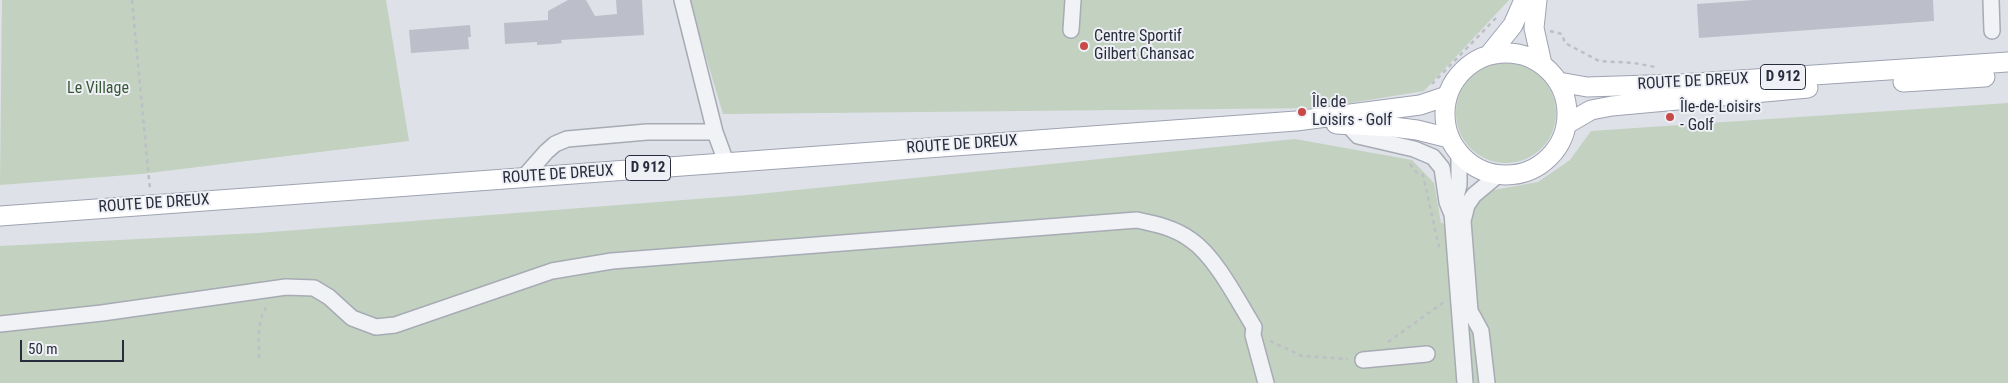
<!DOCTYPE html>
<meta charset="utf-8">
<style>
body{margin:0}
#map{position:relative;width:2008px;height:383px;overflow:hidden;background:#dee1e7;font-family:"Roboto Condensed",sans-serif}
canvas{display:block}
.scale{position:absolute;left:20px;top:340px;width:104px;height:22px;box-sizing:border-box;border:2px solid #282d3d;border-top:0;padding-left:6px;font-size:15px;line-height:18px;white-space:nowrap;color:#282d3d;-webkit-text-stroke:4px #eef0f5;paint-order:stroke}
</style>
<div id="map">
<canvas width="2008" height="383"></canvas>
<div class="scale">50 m</div>
</div>
<script>
const context = document.querySelector('canvas').getContext('2d');
context.lineJoin = 'round';
function fill(path, color) { context.fillStyle = color; context.fill(path, 'evenodd'); }
function trace(path, color, width, dash) { context.strokeStyle = color; context.lineWidth = width; context.lineCap = dash ? 'butt' : 'round'; context.setLineDash(dash || []); context.stroke(path); }
function drawText(font, color, halo, rows, align = 'center') {
  context.font = font + ' "Roboto Condensed",sans-serif'; context.lineWidth = 4; context.setLineDash([]); context.textBaseline = 'middle'; context.strokeStyle = halo; context.fillStyle = color; for (const [text, x, y, turn = 0] of rows) {
    context.save(); context.translate(x, y); context.rotate((+turn || 0) * Math.PI / 180); context.textAlign = isNaN(turn) ? turn : align; if (halo) context.strokeText(text, 0, 0); context.fillText(text, 0, 0); context.restore();
  }
}
const green = new Path2D(`
 M2 0H386L409 141 141 174 0 185Z
 M689 0H1509L1424 91 1319 108 723 114Z
 M1456 113a50 50 0 1 1 100 0a50 50 0 1 1-100 0Z
 M2008 103V383H0V246L258 233 748 195 1295 139 1412 160 1434 183 1441 223 1467 226 1482 192 1538 182 1570 160 1591 131Z`);
const building = new Path2D(`
 M568 0H586L595 16 617 14 616 0H642L644 35 561 40 562 43 554 44 537 45V42L505 44 504 23 548 20V11Z
 M1754 0H1933L1934 21 1699 38 1697 4Z
 M470 25 471 37H468L469 49 411 53 409 30Z`);
const path = new Path2D(`
 M132 0 150 190
 M1550 31 1562 34 1565 43 1599 61 1634 63 1655 67
 M1432 84 1496 18
 M1410 164 1416 172 1423 175 1439 247
 M1270 341 1302 356 1348 359
 M1388 342 1444 302
 M259 358C259 339 256 319 269 304`);
const minor = new Path2D(`
 M682 0 715 132
 M1991 0 1992 31
 M1071 30 1073 0
 M1348 125 1358 136 1414 149 1433 157 1442 168 1447 202 1451 212
 M1459 155V185L1452 213 1465 383
 M524 177 546 152 555 144 567 139 647 132H715L726 162
 M0 324 102 313 286 287 314 288 329 297 352 318 376 327 395 325 552 271 612 261 1137 220C1156 224 1175 228 1191 240 1215 256 1238 301 1254 327L1253 335 1266 383
 M1363 360 1427 354
 M1487 383 1481 331 1470 311 1463 221 1467 205 1474 195 1498 175`);
const major = new Path2D(`
 M1537 0 1534 28 1542 64
 M1445 114a61 61 0 1 1 122 0a61 61 0 1 1-122 0Z
 M1489 55 1513 25 1524 0
 M1559 82 1587 87 1680 84 2008 62
 M1903 82 1985 77
 M1336 124 1393 127 1417 130 1449 138
 M1567 124 1591 110 1612 106 1808 88
 M0 216 1296 121 1420 105 1447 96`);
const markers = [
 [1084,46,5,"#c74948"],
 [1302,112,5,"#c74948"],
 [1670,117,5,"#c74948"]
];
const shields = [
 [1783,77,45],
 [648,168,45]
];
const shieldNames = [
 ["D 912",1783,77],
 ["D 912",648,168]
];
const poiNames = [
 ["Centre Sportif",1094,37],
 ["Gilbert Chansac",1094,55],
 ["Île de",1312,103],
 ["Loisirs - Golf",1312,121],
 ["Île-de-Loisirs",1680,108],
 ["- Golf",1680,126]
];
const streetNames = [
 ["ROUTE DE DREUX",1693,82,-3],
 ["ROUTE DE DREUX",962,145,-4],
 ["ROUTE DE DREUX",558,175,-4],
 ["ROUTE DE DREUX",154,204,-4]
];
const parkNames = [
 ["Le Village",98,89]
];
fill(green, '#c2d1c0');
fill(building, '#bcbfca');
trace(minor, '#a7abb4', 18);
trace(major, '#9ea3b2', 21);
trace(path, '#bdbfc6', 2.5, [4, 4]);
trace(minor, '#f1f2f6', 15);
trace(major, '#fff', 19);
for (const [x, y, r, color] of markers) { const dot = new Path2D(); dot.arc(x, y, r, 0, 2 * Math.PI); context.fillStyle = color; context.fill(dot); trace(dot, '#eef0f5', 2); }
for (const [x, y, w] of shields) { const box = new Path2D(); box.roundRect(x - w / 2, y - 12.5, w, 25, 4); context.fillStyle = '#eef0f5'; context.fill(box); trace(box, '#282d3d', 1); }
drawText('bold 15px', '#282d3d', null, shieldNames);
drawText('16px', '#282d3d', '#eef0f5', poiNames, 'left');
drawText('16px', '#282d3d', '#eef0f5', streetNames);
drawText('16px', '#375836', '#eef0f5', parkNames);
</script>
